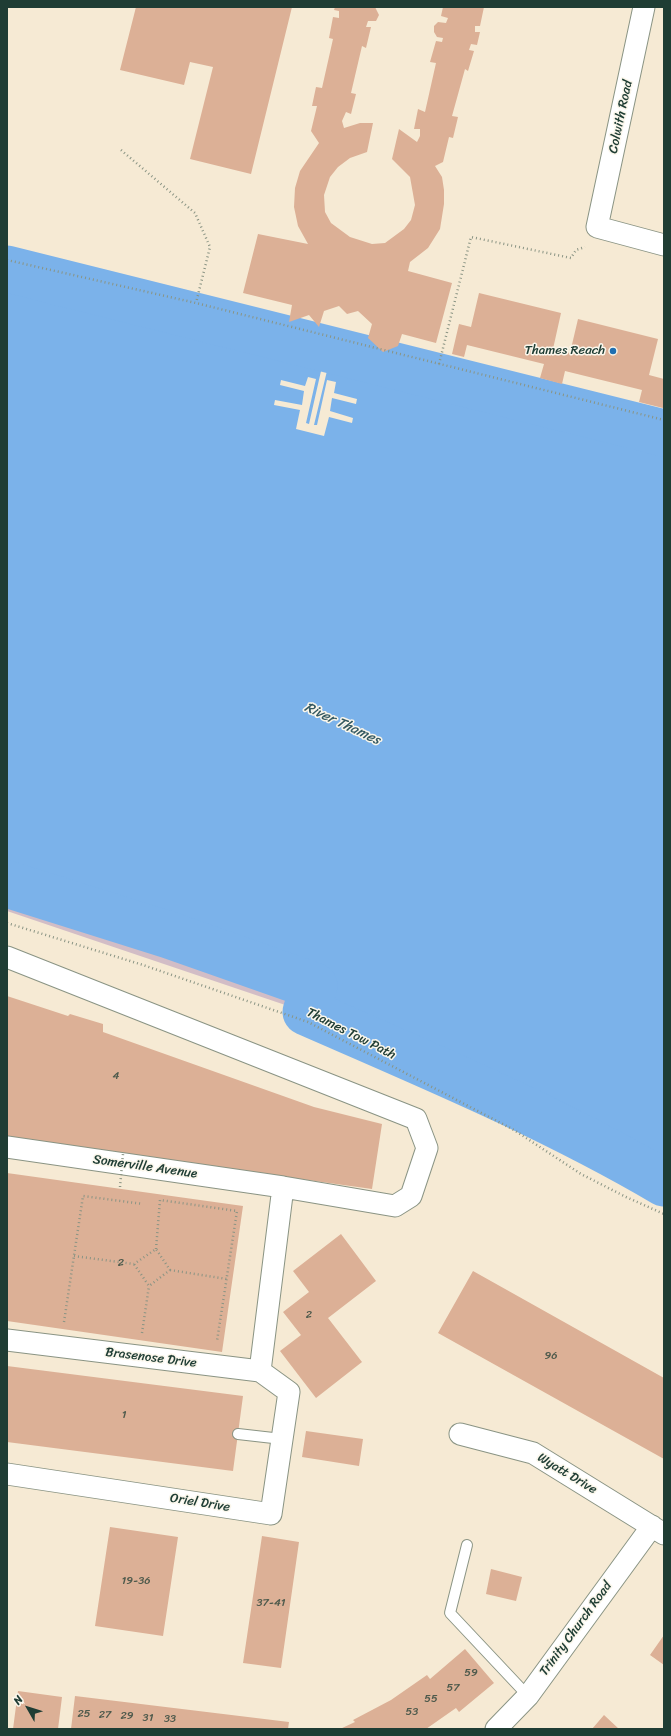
<!DOCTYPE html>
<style>
body{margin:0}
#map{position:relative;width:671px;height:1736px;overflow:hidden;background:#f6ead4;font-family:Sriracha,sans-serif}
canvas{display:block}
.frame{position:absolute;inset:0;border:8px solid #1f3d34;pointer-events:none}
.north{position:absolute;left:8px;top:1688px;width:40px;height:40px;-webkit-text-stroke:3px #fbf7ec;paint-order:stroke;rotate:309deg;font-size:11px;font-weight:700;line-height:16px;text-align:center;color:#1f3d34}
.north::after{content:'';display:block;margin:auto;width:14px;height:18px;background:#1f3d34;clip-path:polygon(50% 0,100% 100%,50% 72%,0 100%)}
</style>
<div id="map">
<canvas width="671" height="1736"></canvas>
<div class="frame"></div>
<div class="north">N</div>
</div>
<script>
const context = document.querySelector('canvas').getContext('2d');
context.lineJoin = 'round';
function fill(path, color) { context.fillStyle = color; context.fill(path, 'evenodd'); }
function trace(path, color, width, dash) { context.strokeStyle = color; context.lineWidth = width; context.lineCap = dash ? 'butt' : 'round'; context.setLineDash(dash || []); context.stroke(path); }
function drawText(font, color, halo, rows, align = 'center') {
  context.font = font + ' Sriracha,sans-serif'; context.lineWidth = 3; context.setLineDash([]); context.textBaseline = 'middle'; context.strokeStyle = halo; context.fillStyle = color; for (const [text, x, y, turn = 0] of rows) {
    context.save(); context.translate(x, y); context.rotate((+turn || 0) * Math.PI / 180); context.textAlign = isNaN(turn) ? turn : align; if (halo) context.strokeText(text, 0, 0); context.fillText(text, 0, 0); context.restore();
  }
}
const industrial = new Path2D(`
 M7 884 169 935 314 986 306 1012 7 911Z`);
const water = new Path2D(`
 M7 269 664 433V1183C550 1116 427 1065 306 1012L314 986 169 935 7 884Z`);
const pier = new Path2D(`
 M326 349 332 350 314 425H317L327 380 336 382 334 393 357 399 356 404 332 398 330 411 353 418 352 423 329 417 324 436 296 429 300 410 274 405 275 400 302 405 304 391 280 385 281 380 305 386 308 377 316 379 306 423 309 424Z`);
const river = new Path2D(`
 M7 269 664 433
 M7 884 169 935 314 986 306 1012C427 1065 550 1116 664 1183`);
const building = new Path2D(`
 M136 7H292L251 174 190 159 213 67 190 62 184 85 120 70Z
 M335 7H375L379 15 376 21H368L366 27H371L366 48 362 46 351 93 356 94 351 114 346 112 342 121 344 128 360 123H373L367 152 350 158 338 167 330 177 324 195 325 212 331 223 350 237 372 244 385 243 404 229 411 220 415 205 410 177 392 159 399 129 417 142 420 136V129H414L418 109 425 112 436 63 430 62 436 41 442 42 443 38 437 37 434 32V26L438 22 446 23 448 18 441 16 443 7H484L480 26H475V32H480L477 45 471 44 469 50 474 51 468 71 465 69 452 116 458 117 453 138 449 137 443 162 435 166 442 177 444 190V204L440 229 428 248 410 262 408 271 452 283 436 343 402 334 398 346 383 352 368 338 372 324 358 311 347 314 339 306 324 311 319 327 309 315 289 322 292 305 243 293 258 234 308 244 298 226 294 207 295 188 300 171 319 143 311 131 317 106H312L316 87 322 88 333 39 329 38 333 17 339 18V11L334 10Z
 M479 293 561 313 553 349 570 353 578 319 658 339 649 375 664 379 663 408 639 402 642 390 565 371 562 384 540 378 544 364 467 345 464 357 452 354 459 324 471 327Z
 M7 996 68 1016 70 1014 103 1024V1032L314 1107 382 1124 372 1189 7 1138Z
 M7 1173 243 1206 222 1352 7 1321Z
 M341 1234 376 1281 328 1318 362 1362 316 1398 280 1351 301 1335 283 1312 309 1292 293 1271Z
 M473 1271 664 1378V1459L438 1333Z
 M7 1366 243 1396 233 1471 7 1442Z
 M306 1431 363 1439 359 1466 302 1457Z
 M110 1527 178 1537 163 1636 95 1626Z
 M262 1536 299 1542 281 1668 243 1663Z
 M491 1569 522 1577 516 1601 486 1594Z
 M664 1635V1665L650 1655Z
 M465 1649 494 1683 459 1712 456 1708 426 1729H340L355 1722 353 1720 391 1700 427 1675 430 1679Z
 M18 1691 62 1697 58 1729H13Z
 M75 1696 289 1722 288 1729H71Z
 M604 1715 619 1729H592Z`);
const path = new Path2D(`
 M121 150 195 213 210 247 196 303
 M7 260 196 303 664 420
 M439 364 471 237 571 258 576 250 585 247
 M7 923 143 965 308 1022 514 1130 581 1174 626 1197 664 1214
 M156 1249 160 1200 237 1211 217 1341
 M74 1256 134 1264 156 1249 170 1270 149 1286 134 1264
 M170 1270 227 1279
 M64 1322 83 1196 143 1204
 M142 1333 149 1286`);
const service = new Path2D(`
 M238 1434 282 1439
 M467 1545 450 1613 528 1696`);
const minor = new Path2D(`
 M644 7 597 227 664 245
 M7 957 416 1119 427 1148 411 1196 395 1206 283 1187 7 1147
 M7 1340 260 1371 289 1392 271 1514 7 1474
 M260 1371 283 1187
 M460 1434 533 1453 664 1534
 M496 1729 528 1696 652 1526`);
const pathBridge = new Path2D(`
 M120 1187 123 1154`);
const markers = [
 [613,351,4,"#1f6fb2"]
];
const numberNames = [
 ["4",116,1076],
 ["2",121,1263],
 ["2",309,1315],
 ["96",551,1356],
 ["1",124,1415],
 ["19-36",136,1581],
 ["37-41",271,1603],
 ["59",471,1673],
 ["57",453,1688],
 ["55",431,1699],
 ["53",412,1712],
 ["25",84,1714],
 ["27",105,1715],
 ["29",127,1716],
 ["31",148,1718],
 ["33",170,1719]
];
const streetNames = [
 ["Colwith Road",621,117,-78],
 ["Thames Tow Path",351,1034,27],
 ["Somerville Avenue",145,1167,8],
 ["Brasenose Drive",151,1358,7],
 ["Wyatt Drive",567,1474,31],
 ["Oriel Drive",200,1503,9],
 ["Trinity Church Road",576,1629,-54]
];
const poiNames = [
 ["Thames Reach",605,351]
];
const waterNames = [
 ["River Thames",342,724,25]
];
fill(industrial, '#d2bdc6');
fill(water, '#7bb2ea');
fill(pier, '#f6ead4');
trace(river, '#7bb2ea', 47);
fill(building, '#dcb096');
trace(service, '#8a9484', 12);
trace(minor, '#8a9484', 23);
trace(path, '#8a9484', 2.5, [1, 3]);
trace(service, '#fff', 10);
trace(minor, '#fff', 21);
trace(pathBridge, '#8a9484', 2.5, [1, 3]);
for (const [x, y, r, color] of markers) { const dot = new Path2D(); dot.arc(x, y, r, 0, 2 * Math.PI); context.fillStyle = color; context.fill(dot); trace(dot, '#fbf7ec', 1.5); }
drawText('11px', '#4e5a4c', null, numberNames);
drawText('13px', '#1f3d34', '#fbf7ec', streetNames);
drawText('13px', '#1f3d34', '#fbf7ec', poiNames, 'right');
drawText('italic 14px', '#365a62', '#fbf7ec', waterNames);
</script>
